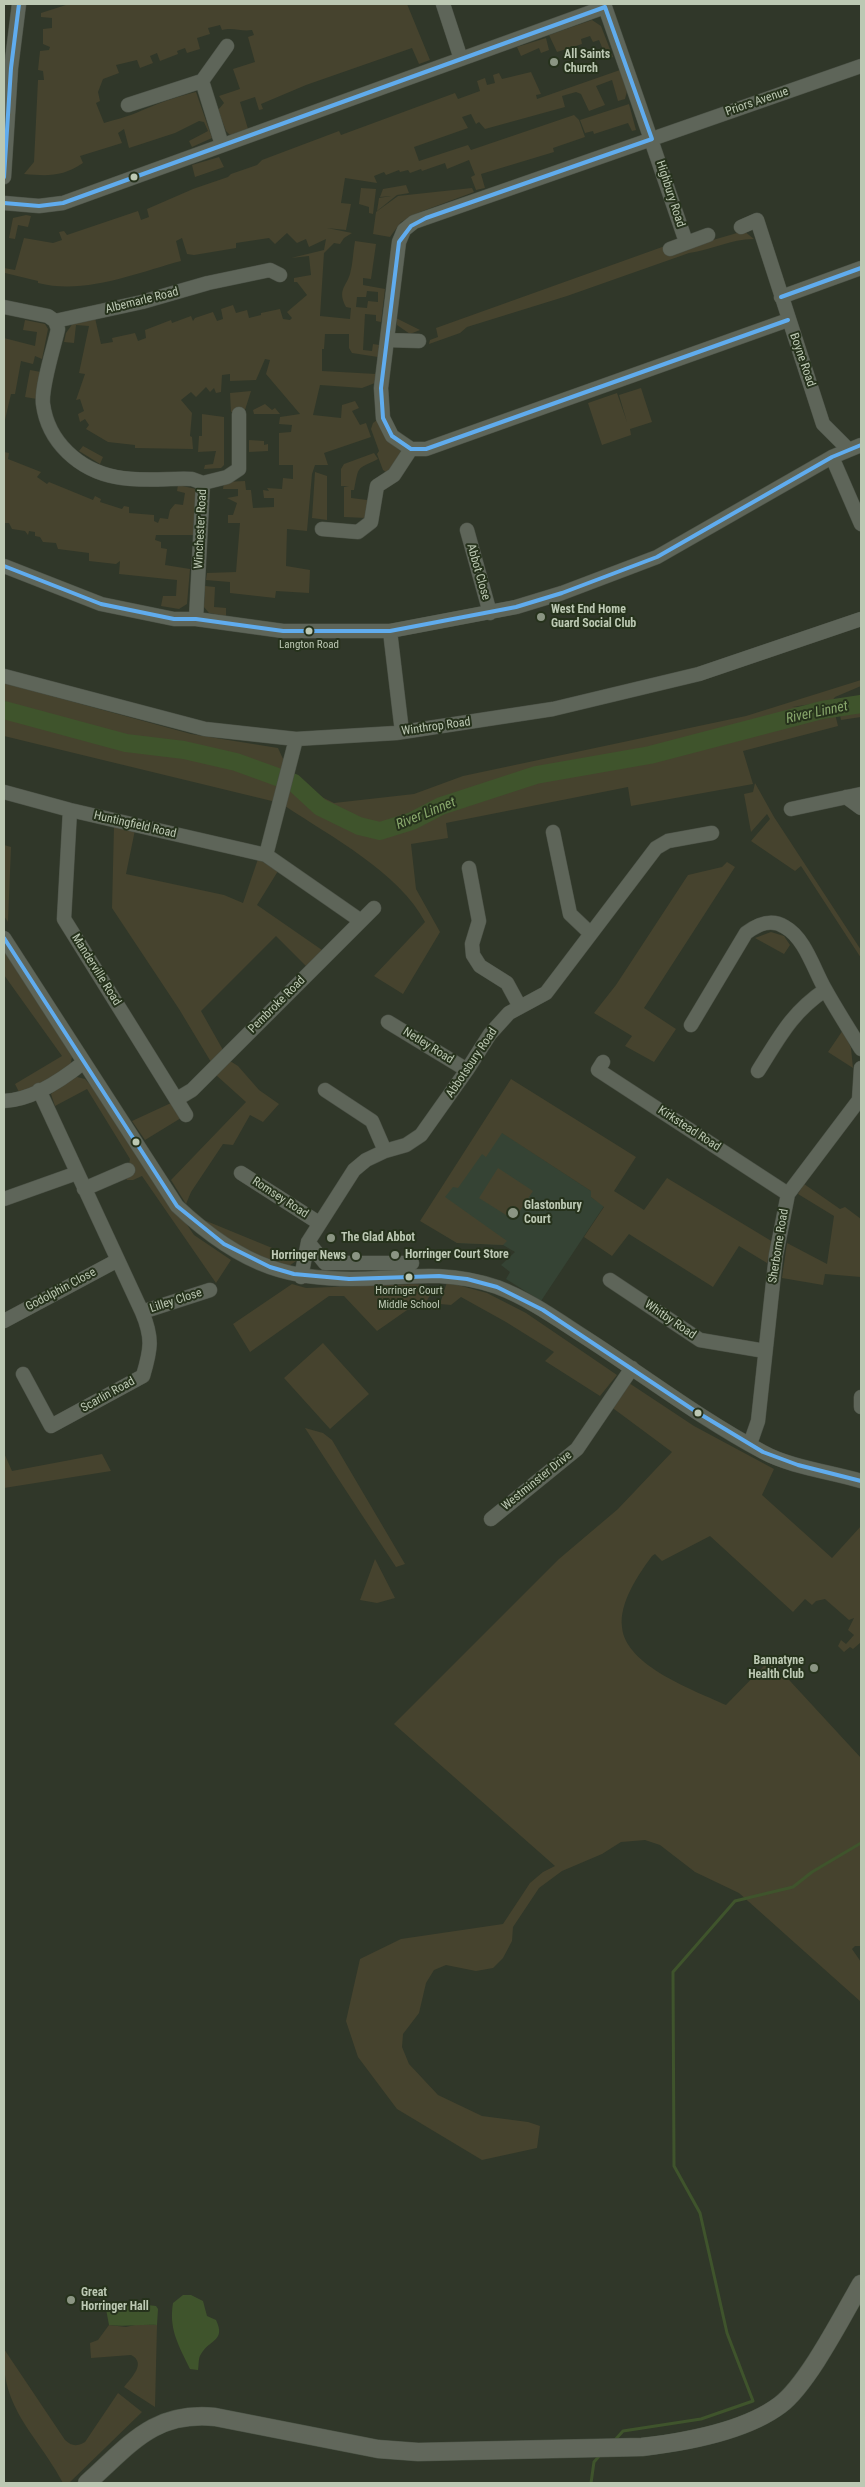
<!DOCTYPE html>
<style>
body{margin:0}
#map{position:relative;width:865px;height:2487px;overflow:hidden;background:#303729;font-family:"Roboto Condensed",sans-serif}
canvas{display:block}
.frame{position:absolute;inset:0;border:5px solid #bcc8b3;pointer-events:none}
</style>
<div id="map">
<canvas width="865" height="2487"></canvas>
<div class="frame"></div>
</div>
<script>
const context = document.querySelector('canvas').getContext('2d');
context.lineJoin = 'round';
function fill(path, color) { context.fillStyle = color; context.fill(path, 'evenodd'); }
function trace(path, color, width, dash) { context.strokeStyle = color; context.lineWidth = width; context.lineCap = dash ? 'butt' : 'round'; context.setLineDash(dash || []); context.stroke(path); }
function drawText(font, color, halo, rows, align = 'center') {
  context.font = font + ' "Roboto Condensed",sans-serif'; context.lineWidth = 4; context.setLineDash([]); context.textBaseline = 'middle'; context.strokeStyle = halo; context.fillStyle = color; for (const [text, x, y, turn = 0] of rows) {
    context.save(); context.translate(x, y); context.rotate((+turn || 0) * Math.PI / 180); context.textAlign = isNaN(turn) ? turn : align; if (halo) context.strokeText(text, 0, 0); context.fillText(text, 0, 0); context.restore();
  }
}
const medical = new Path2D(`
 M486 1122 591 1191V1197L604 1206 541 1301 506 1279 510 1272 501 1265 515 1252 503 1245 457 1243 422 1221Z`);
const green = new Path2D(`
 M69 4H407L430 60 419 64 412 48 306 85 261 104 263 109 259 110 255 97 240 102 248 129 230 135 226 131 218 110 224 103 219 96 240 89 233 69 255 62 248 37 254 35 252 30C241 32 234 27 222 30L220 25 208 28 210 34 197 38 200 49 187 53 185 48 177 51 178 54 160 61 157 53 150 56 153 63 140 68 137 60 116 65 119 73 103 79 98 92 100 101 96 103 104 123C116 119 124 118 136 113 156 104 175 97 196 92L212 138 192 147 189 141 208 131 204 122 199 121 175 133 129 148 124 129 118 133 122 143 80 156 83 163C62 177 48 176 24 174L34 162 38 80H44L43 71 38 70 40 51 49 50 50 47 43 44V29L52 28V18L41 17V13Z
 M592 20 601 26 613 57 607 59 599 40 593 42 590 36 581 39 582 44 557 52 549 35Z
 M546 38 549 50 541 53 539 48 521 56 517 47Z
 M620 70 627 91 625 99 618 101 612 80 596 86 605 105 589 111 581 94 576 92 562 96 565 107 485 129 479 122 476 124 471 114 462 117 468 128 414 147 419 161 468 145 471 150 574 115 579 120 585 137 553 148 554 152 481 174 485 188 476 190 471 177 475 175 469 160 447 169 445 163 422 171 421 169 410 173 408 170 400 172 399 170 386 175 384 172 374 176 377 183 345 178 341 203 351 204 346 230 327 228 352 233 344 238 340 244 334 243 324 253 320 316 350 319 351 308 346 307C337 290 346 287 350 274 353 263 353 252 355 241L376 244 371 279 363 278V285L385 289 381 322 376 321V315L365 314 363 350 372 351 373 344 379 345 378 357 352 353 349 348V334H325L324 349H322V371L376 374 375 383 362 388 320 385 313 415 341 418 342 405 355 401 359 408 352 411 360 425 366 423 371 437 324 453 328 465H315L312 474 307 531 287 529 286 566 310 570 309 593 276 591 275 598 230 593V582L206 580 207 573 236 572 240 523H228V515H233L237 503 227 498 238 496V489H223L224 482 245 481 246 490H251L253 508 274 507V498H264L263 490 269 491 267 488 282 489 283 478 293 479V465H279V433L291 432 292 425 279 424 280 417 300 414 266 374 270 360 265 359 256 380 230 381V374L222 375 221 392 216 393 214 388 210 392 206 387 196 397 191 392 181 400 192 413 190 436 192 437 193 449 135 448V445L108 442 86 429 89 425 85 419 80 422 78 414 84 411 80 399 76 400 85 374 79 373 89 326 76 325 74 343 64 342 66 333 73 323 95 318 101 344 113 342 112 338 135 333 138 341 146 338 145 330 171 320 172 323 191 316 193 321 195 318 213 312 217 321 223 319 221 309 233 305 236 313 247 310 249 318 261 315V313L280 309 283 319 290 320 292 318 287 312 307 295 297 282H294V278L311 275 309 256 291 258 324 250 326 239 309 247 306 239 297 243 287 233 275 244 269 238 236 243V248L194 255 187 254 182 238 176 241 181 261C136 273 85 295 38 283V281L5 273 4 268 15 270 24 238 53 243 62 240 59 232 64 231 67 235 138 211 141 220 149 217 147 209 193 189 228 177 231 174 257 165 262 160 339 131 341 135 455 93 458 99 480 91 477 81 485 78 487 85 495 83 493 75 499 73 502 79 531 72 541 94 536 95 537 99ZM367 291 378 292V302L368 301 367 308 356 307 357 297H366Z
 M629 104 636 130 632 131 628 123 594 134 593 131 585 133 580 120Z
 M219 157 224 167 195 177 192 165Z
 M406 185 409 193 397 195 377 211 379 198 391 196 380 197 383 189Z
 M361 188 376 189 373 214 369 213V207L359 204Z
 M472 188 474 192 420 212 401 222 390 237 373 234 376 212 398 196Z
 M26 215 31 216 28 227 18 225 15 239 9 238 13 218Z
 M744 231 754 239C730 239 712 250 689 253L567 296 467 327 460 333 429 344 430 340 438 337 436 328 665 246 668 253Z
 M396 318 420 330 410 334 397 325Z
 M25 320 45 324 48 329 42 359 35 356 33 364 21 361 15 394H11L4 424V338L35 346 37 332 23 330Z
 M30 370 41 372 37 399 25 397Z
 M641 388 652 422 630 429 631 435 602 445 588 403 617 393 627 422 619 395Z
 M251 391 244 413 231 412 230 393Z
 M265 404 272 410 275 408 280 414H254L253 410Z
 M202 414 224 417V465L221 468 204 469 205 465 213 464 216 451 198 452 199 436H202Z
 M377 420 387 440 403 453 387 473 383 470 377 454 379 451 371 429 373 423Z
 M249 440 264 441V445L268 444V451L249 452Z
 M83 446 103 457 100 464 79 451Z
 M4 452 9 453 8 459 41 472 37 477 47 484 49 482 93 500 95 496 101 499 100 502 122 509 124 506 129 507V513L154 515V521L158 523 160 518 168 519 170 510 175 504 183 505 185 493 177 491 178 485 196 489 193 535H156L155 540 161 542V548L167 549 165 565 190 569 187 604 179 609 161 606 163 596H176L177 580 119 574 120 561 116 564 89 561V553L58 549 56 543 43 542 40 537 35 536V532L29 531 28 535 25 531 12 529 9 523H4Z
 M374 453 378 459C356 470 359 465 354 490H351V498L367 500V518L344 517V487L349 486H341V469L344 464Z
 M315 472 327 476V520L312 518Z
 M205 586 215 587 214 607 226 608V616L209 613 204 607Z
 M861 680V686L835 697 832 701 792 707 833 706 838 726 743 751 753 784 631 806 628 787 446 823 448 838 411 844 416 889 440 932 403 994 374 976 425 922C400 873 330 836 285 806L289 781 334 803 414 794 463 776 746 716Z
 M4 683 191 734 278 748 284 761 276 802 4 736V702L21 707 4 701Z
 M861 703V717L841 720 838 706Z
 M755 783 774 817 861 950V958L801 866 795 871 751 841 770 819 767 814 751 832 744 794 753 792Z
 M114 826 135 830 126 874 224 895 243 903 258 859 278 871 257 905 322 950 306 966 276 936 201 1011 223 1050 211 1062 179 1009 112 908Z
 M4 845 11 847 8 922 4 916Z
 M727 862 735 867 644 1008 676 1029 654 1062 625 1046 632 1036 594 1013 616 985 688 875 722 867Z
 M771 932 784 936 790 945 784 954 755 938Z
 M4 941 72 1057 70 1068 22 1098 15 1084 62 1056 4 975Z
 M843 1030 851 1048 853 1068 828 1052Z
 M230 1061 238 1066 259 1090 279 1104 263 1122 250 1115 233 1145 223 1144 191 1192 186 1204 171 1180 246 1102 216 1075Z
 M77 1077 85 1079 95 1090 194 1235 231 1260 216 1283 142 1176 133 1180H127L122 1172 128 1170 130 1159 87 1089 55 1106 51 1094 63 1083Z
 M511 1079 636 1157 614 1191 644 1210 667 1178 773 1242 767 1263 739 1246 713 1287 629 1234 612 1256 584 1237 604 1207 591 1197V1191L502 1133 486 1157 482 1154 458 1188 453 1187 445 1197 507 1241 503 1245 457 1243 420 1221Z
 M171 1103 181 1118 145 1140 132 1121Z
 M498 1168 533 1191 514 1220 479 1198Z
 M804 1184 840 1209 845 1207 861 1219V1277L825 1274 823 1285 782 1278 787 1243 827 1264 834 1216 798 1194Z
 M199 1218 299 1259 286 1268 242 1248Z
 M447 1282 487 1293 526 1313 617 1375 600 1396 545 1361 554 1352 506 1322 461 1297 451 1305 440 1304Z
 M292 1284 306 1288 415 1284 426 1285 432 1292 426 1302 420 1301 377 1331 344 1296H329L250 1352 233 1324Z
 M323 1343 369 1394 330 1429 284 1378Z
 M629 1383 694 1426 774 1469 762 1495 832 1558 861 1526V1649L860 1643 853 1649 850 1647 844 1652 838 1646 841 1640 846 1644 854 1635 848 1630 854 1618 849 1620 825 1599 816 1601 812 1605 805 1599 793 1612 710 1536 662 1561 655 1554 652 1556C638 1575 619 1603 622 1627 625 1666 696 1691 726 1705L763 1667 767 1656 861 1758V1946H855L852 1949 861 1962V2002L739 1893 695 1872 660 1845 645 1840 621 1842 602 1854 562 1871 539 1888 513 1927 512 1941 503 1958 493 1968 476 1971 446 1965 434 1970 426 1983 419 2013 403 2034 402 2047 409 2064 438 2095 482 2116 528 2122 540 2126 537 2148 482 2160 397 2109 358 2057 346 2021 360 1959 401 1939 503 1924 530 1883 543 1872 555 1866 394 1724 559 1559 618 1509 672 1452 610 1406Z
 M305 1428 323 1433 332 1440 405 1564 396 1567Z
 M4 1453 12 1471 102 1454 111 1471 4 1488Z
 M375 1559 395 1598 377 1603 360 1600Z
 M139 2324 157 2325 155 2407 124 2387C131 2378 147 2363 131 2355L91 2358 90 2343 98 2340 109 2325 126 2327Z
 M4 2349 65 2440C72 2446 76 2447 85 2442L118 2393 142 2412 69 2483H63C38 2435 0 2409 4 2349Z`);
const water = new Path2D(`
 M183 2295H191L203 2301 207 2316 216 2320C226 2341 210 2339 201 2354 198 2358 199 2365 198 2370L190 2369 188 2365C177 2342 169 2328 173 2303Z
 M130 2303 156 2306 158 2309 157 2325C141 2324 126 2327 109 2325L106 2309 108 2306Z`);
const stream = new Path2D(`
 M614 2441 623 2431 701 2419 753 2401 727 2333 700 2213 674 2166 673 1972 735 1901 793 1887 812 1872 861 1843
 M591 2483 594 2462 601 2454`);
const river = new Path2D(`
 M4 710 126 743 184 750 236 762 294 783 320 807 359 826 380 831 412 821 441 806 536 775 650 755 822 710 861 704`);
const minor = new Path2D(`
 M443 4 461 59
 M604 4C632 83 659 163 686 242
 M128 105 202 81
 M222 145 202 81 227 46
 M4 177 11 68 19 4
 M4 203 39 206 63 203 605 7
 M741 227 757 220 823 424 849 450
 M670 249 708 235
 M781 297 861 268
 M4 307 48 316 55 321 142 302 208 283 270 270 280 275
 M788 320 426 449H411L392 436 383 418 381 388 399 242 404 230 414 222 861 66
 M55 321 58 329C54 347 41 387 43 404 48 442 79 470 116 477 140 482 168 478 192 479L203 483 196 619
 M387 340 419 341
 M832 457 861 524
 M203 483 227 477 239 469V414
 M322 529 358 532 371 522 377 486 394 475 411 449
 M467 530 490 613
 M4 566 101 604 174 619H196L283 631H390L516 607 562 593 657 557 832 457 861 445
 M390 631 402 732
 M4 676 205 729 296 739 396 733 553 709 699 674 861 619
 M4 792 70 810 266 855 361 921
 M846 797 861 808
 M791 809 861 794
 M70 810 64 919 186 1115
 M553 832 570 914 590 933
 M266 855 296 739
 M469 868 479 921 472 944 473 955 480 966 507 983 520 1007
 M4 938 177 1206C242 1267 292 1284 381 1278 423 1275 456 1273 497 1287 529 1299 558 1320 586 1338 645 1376 701 1419 763 1452 790 1467 831 1472 861 1481
 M388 1022 467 1070
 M691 1025 746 933C758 924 771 918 785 927 805 938 814 970 825 989 836 1009 849 1029 861 1049
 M603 1062 598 1070 788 1194
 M758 1071C779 1038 791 1013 825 990
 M325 1090 372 1121 385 1151
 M177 1099 192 1090 374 908
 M4 1101C32 1100 63 1079 84 1062
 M241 1173 319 1223
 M84 1189 128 1170
 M4 1199 77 1173
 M308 1242 325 1263H412
 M301 1277 308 1242 354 1170 366 1160 385 1151 406 1145 421 1135 467 1070 490 1034 509 1013 546 993 656 848 668 841 712 833
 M610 1280 700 1340 765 1351
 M142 1312 210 1290
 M4 1321 118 1260
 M23 1374 51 1426 143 1376C151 1349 153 1338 142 1312L39 1090
 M861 1397V1407
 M750 1444 758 1421 776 1255 788 1194 859 1100 861 1068
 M491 1519 577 1449 632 1368`);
const major = new Path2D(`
 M87 2483C130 2445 153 2411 215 2417L378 2449 418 2452 642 2447C685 2442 744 2432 780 2405 808 2384 843 2315 861 2284`);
const bus1 = new Path2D(`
 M605 7 652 139
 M652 139 426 218 411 226 399 242 381 388 383 418 392 436 411 449H426L788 320
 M4 177 11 68 19 4
 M4 203 39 206 63 203 605 7
 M781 297 861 268
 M4 566 101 604 174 619H196L283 631H390L516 607 562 593 657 557 832 457 861 445
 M4 938 177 1206 224 1244 270 1267 294 1274 349 1279 439 1276 467 1279 497 1287 543 1310 695 1411 763 1452 798 1465 861 1481`);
const markers = [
 [554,62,5,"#8b9583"],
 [134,177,4.5,"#bcc8b3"],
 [541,617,5,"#8b9583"],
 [309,631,4.5,"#bcc8b3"],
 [136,1142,4.5,"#bcc8b3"],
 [513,1213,6,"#8b9583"],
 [331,1238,5,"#8b9583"],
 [395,1255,5,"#8b9583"],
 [356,1256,5,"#8b9583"],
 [409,1277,4.5,"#bcc8b3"],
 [698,1413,4.5,"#bcc8b3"],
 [814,1668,5,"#8b9583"],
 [71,2300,5,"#8b9583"]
];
const busNames = [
 ["Langton Road",309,645],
 ["Horringer Court",409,1291],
 ["Middle School",409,1305]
];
const poiNames = [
 ["All Saints",564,55],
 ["Church",564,69],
 ["West End Home",551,610],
 ["Guard Social Club",551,624],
 ["Glastonbury",524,1206],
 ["Court",524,1220],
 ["The Glad Abbot",341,1238],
 ["Horringer Court Store",405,1255],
 ["Horringer News",346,1256,"right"],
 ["Bannatyne",804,1661,"right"],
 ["Health Club",804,1675,"right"],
 ["Great",81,2293],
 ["Horringer Hall",81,2307]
];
const streetNames = [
 ["Priors Avenue",757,102,-19],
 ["Highbury Road",670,194,72],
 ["Albemarle Road",142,301,-14],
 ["Boyne Road",802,360,71],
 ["Winchester Road",201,529,-87],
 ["Abbot Close",478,572,74],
 ["Winthrop Road",436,727,-8],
 ["Huntingfield Road",135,825,13],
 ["Manderville Road",96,970,58],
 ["Pembroke Road",277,1005,-45],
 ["Netley Road",428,1046,32],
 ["Abbotsbury Road",472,1063,-56],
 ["Kirkstead Road",689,1129,33],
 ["Romsey Road",280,1198,33],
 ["Sherborne Road",779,1246,-81],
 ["Godolphin Close",61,1290,-28],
 ["Lilley Close",176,1301,-18],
 ["Whitby Road",670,1320,34],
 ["Scarlin Road",108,1395,-29],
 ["Westminster Drive",537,1481,-39]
];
const waterNames = [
 ["River Linnet",817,713,-12],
 ["River Linnet",426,814,-22]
];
fill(medical, '#354334');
fill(green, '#46432e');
fill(water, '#3f542c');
trace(stream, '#3f542c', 3);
trace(river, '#3f542c', 18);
trace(minor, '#4c5247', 15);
trace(major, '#4c5447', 19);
trace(minor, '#5e6559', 14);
trace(major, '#61675b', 18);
trace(bus1, '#60acee', 4);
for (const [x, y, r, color] of markers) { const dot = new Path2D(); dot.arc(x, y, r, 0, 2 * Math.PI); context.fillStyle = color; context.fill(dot); trace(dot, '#26321c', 2); }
drawText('11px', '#bcc8b3', '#26321c', busNames);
drawText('bold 12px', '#bcc8b3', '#26321c', poiNames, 'left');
drawText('12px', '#bcc8b3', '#26321c', streetNames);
drawText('italic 14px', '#89a86c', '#26321c', waterNames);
</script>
